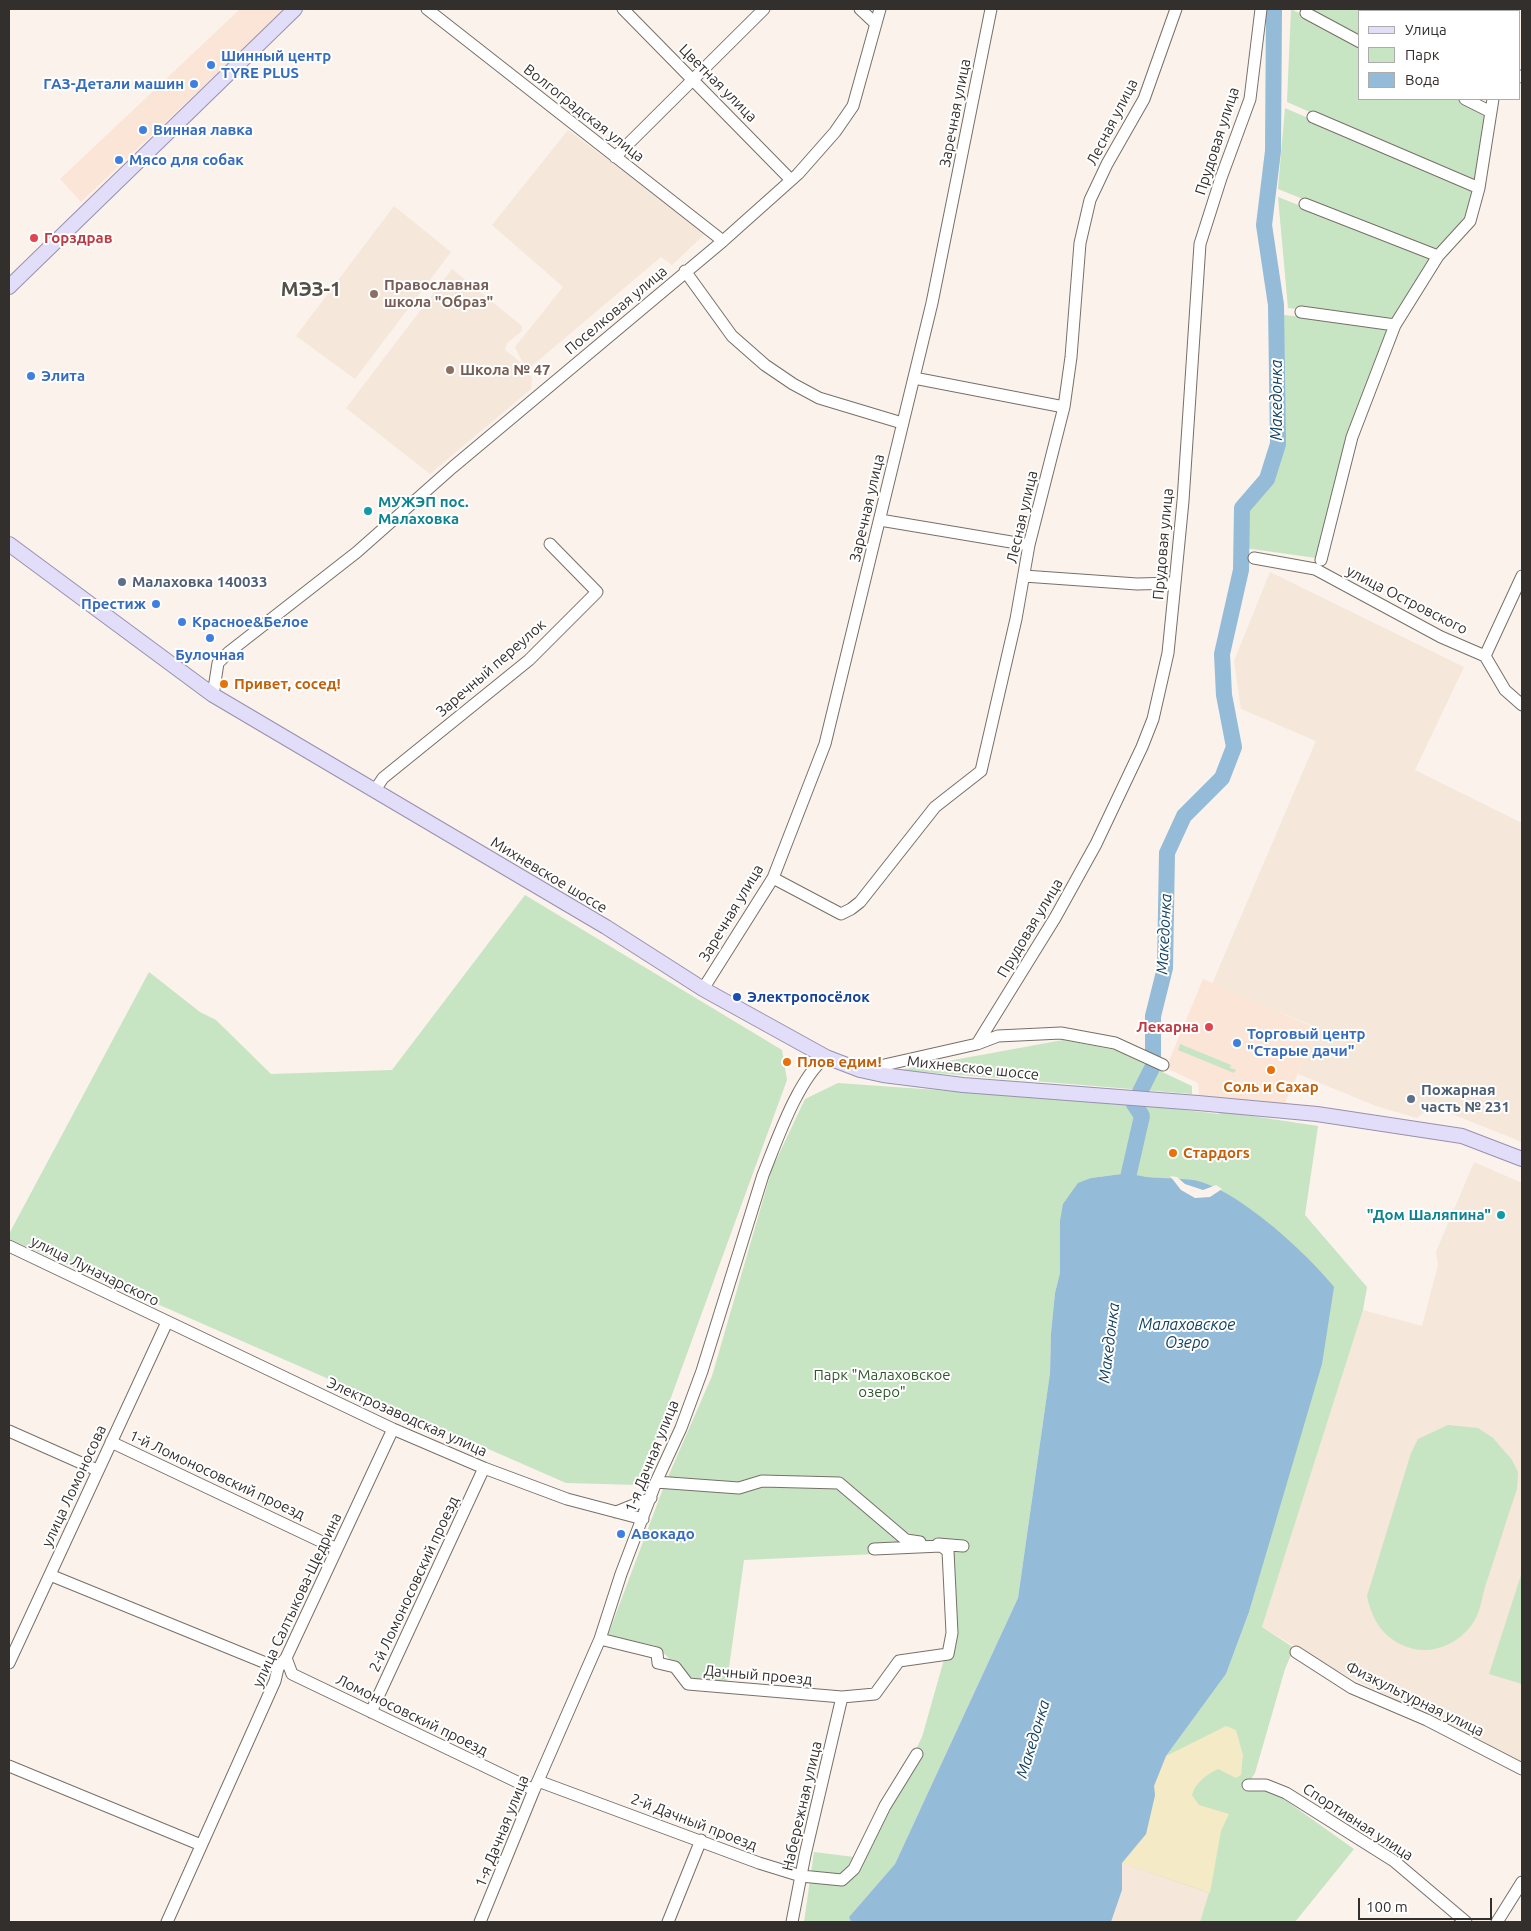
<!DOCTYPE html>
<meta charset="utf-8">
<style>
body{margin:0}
#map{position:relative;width:1531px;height:1931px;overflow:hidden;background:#fbf2eb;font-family:Ubuntu,sans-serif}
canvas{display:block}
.frame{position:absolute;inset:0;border:10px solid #332f2d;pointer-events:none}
.legend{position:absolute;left:1358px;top:10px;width:162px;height:90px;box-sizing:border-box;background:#fff;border:1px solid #adacab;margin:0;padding:6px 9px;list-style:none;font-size:15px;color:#332f2d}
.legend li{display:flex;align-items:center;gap:10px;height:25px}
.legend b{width:25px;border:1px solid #adacab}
.scale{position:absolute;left:1358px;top:1898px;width:134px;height:22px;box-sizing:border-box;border:2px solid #332f2d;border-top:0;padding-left:6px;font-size:15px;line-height:18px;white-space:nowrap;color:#332f2d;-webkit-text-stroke:4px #fff;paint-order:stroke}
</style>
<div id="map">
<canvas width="1531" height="1931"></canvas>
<div class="frame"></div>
<ul class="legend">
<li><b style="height:6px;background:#e2ddf8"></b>Улица</li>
<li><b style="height:14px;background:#c7e4c3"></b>Парк</li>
<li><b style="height:14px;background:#94bbd8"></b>Вода</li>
</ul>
<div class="scale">100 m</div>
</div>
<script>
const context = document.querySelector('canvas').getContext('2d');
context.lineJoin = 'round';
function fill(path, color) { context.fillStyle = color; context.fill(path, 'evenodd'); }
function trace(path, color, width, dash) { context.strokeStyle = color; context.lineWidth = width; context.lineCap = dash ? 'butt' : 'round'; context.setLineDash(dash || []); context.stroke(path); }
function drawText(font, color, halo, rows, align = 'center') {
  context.font = font + ' Ubuntu,sans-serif'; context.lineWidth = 4; context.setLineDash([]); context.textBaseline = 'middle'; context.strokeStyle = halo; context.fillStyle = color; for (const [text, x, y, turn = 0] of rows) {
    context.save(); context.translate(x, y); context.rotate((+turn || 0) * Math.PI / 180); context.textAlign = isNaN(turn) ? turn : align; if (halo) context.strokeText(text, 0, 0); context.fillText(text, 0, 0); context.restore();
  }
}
const commercial = new Path2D(`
 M240 9H285L81 202 60 179Z
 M1203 979 1318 1029 1282 1109 1199 1098 1198 1083 1166 1068Z`);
const built = new Path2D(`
 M568 130 706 233 672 265 661 257 527 370 532 378 531 389 430 474 346 408 452 269 522 326V331L507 343 505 350 524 365 515 347 563 287 492 225Z
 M394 206 451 252 355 379 296 336Z
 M1270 572 1464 667 1415 770 1522 823V1142L1437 1108 1438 1100 1417 1118 1376 1106 1298 1074 1318 1028 1212 984 1316 741 1241 709 1234 661Z
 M1474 1162 1522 1183V1763L1322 1663 1262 1627 1363 1310 1422 1326 1438 1265 1436 1252Z
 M1122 1863 1210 1893 1200 1922H1111L1122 1890Z`);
const green = new Path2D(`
 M1291 9 1360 44V99H1463L1487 111 1477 185 1287 102Z
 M1307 9H1433L1436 11H1360V36Z
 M1285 108 1475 191 1467 219 1437 253 1278 189Z
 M1278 197 1434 258 1393 321 1288 308Z
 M1284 315 1391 327 1316 558 1245 548V509L1270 480 1282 444Z
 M525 895 782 1050 787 1080 639 1485 566 1483 9 1239V1234L149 972 200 1012 216 1020 271 1074 392 1070Z
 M1063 1040 1115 1050 1192 1086V1094L899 1070Z
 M1180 1044 1231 1065 1230 1068 1236 1070 1234 1073 1178 1050Z
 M838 1083 1134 1104 1219 1114 1220 1112 1232 1113 1318 1126 1305 1215 1367 1287 1363 1310 1262 1627 1294 1648 1285 1669 1255 1773 1248 1784 1282 1798 1354 1849 1295 1922H1200L1209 1893 1122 1863 1141 1840 1149 1799 1166 1756 1226 1674 1249 1612 1321 1364V1358L1175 1179 1141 1177 1129 1173 1091 1178 1061 1214 1060 1273 1055 1293 1051 1333 1050 1373 1018 1598 895 1864 849 1917 851 1922H804L814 1852 862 1858 922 1737 947 1649 942 1551 744 1560 727 1682 692 1680 656 1646 608 1635 664 1486 712 1376 772 1169 805 1099Z
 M1448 1425 1478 1428 1493 1438 1512 1460 1518 1472 1517 1489C1506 1521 1496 1554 1485 1587 1482 1598 1480 1613 1473 1623 1459 1644 1431 1656 1407 1647 1383 1638 1372 1620 1367 1596L1411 1453 1418 1439Z
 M1522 1572V1684L1489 1674Z`);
const sand = new Path2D(`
 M1226 1726 1236 1730 1243 1755 1241 1775 1236 1778 1218 1769C1206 1775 1196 1782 1192 1795L1199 1805 1229 1814 1221 1831 1210 1893 1122 1863 1146 1834 1155 1796 1154 1786 1166 1756Z`);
const water = new Path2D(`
 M1129 1173C1150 1180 1171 1177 1193 1180 1235 1187 1308 1254 1334 1287L1322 1364 1249 1612 1226 1674 1166 1756 1154 1786 1155 1795 1146 1834 1122 1863V1890L1111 1922H851L849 1917 895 1864 1018 1598 1050 1373 1051 1333 1055 1293 1060 1273V1221L1063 1204 1078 1183 1091 1178Z`);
const pier = new Path2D(`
 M1170 1176 1177 1177 1185 1184 1203 1190 1216 1185 1222 1189 1210 1197 1195 1198 1181 1190Z`);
const river = new Path2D(`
 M1126 1194 1129 1173 1142 1116 1134 1104 1153 1066V1016L1165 968 1167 853 1184 816 1222 778 1234 747 1224 695 1222 654 1241 570 1242 508 1267 479 1278 444 1276 305 1264 225 1273 151 1274 9`);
const minor = new Path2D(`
 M427 9 723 241
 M623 9 791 180
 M860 9 876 24
 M1427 9 1430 11
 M1510 11 1511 9
 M1306 13 1360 42
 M1520 76 1522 77
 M1465 99 1491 112
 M1313 117 1479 188
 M615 157 764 9
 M1305 204 1438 256
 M685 271 732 336 765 365 793 384 819 398 902 423
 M1301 312 1395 325
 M914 378 1064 407
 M880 520 1029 545
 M1254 558 1315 569 1441 637 1485 656 1505 690 1522 705
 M1321 560 1352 437 1395 325 1438 256 1470 221 1479 188 1493 99
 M1024 576 1137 584 1175 583
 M1485 656 1522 576
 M213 695 218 663 229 652 357 552 453 467 723 241 798 174 835 132 853 106 880 9
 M375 790 383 778 529 660 597 592 550 544
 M773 878 841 914 851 909 860 902 935 807 981 771 1016 619 1029 545 1064 407 1071 357 1080 243 1090 200 1107 164 1144 99 1176 9
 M703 989 773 878 825 744 932 303 991 9
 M977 1044 1055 918 1096 844 1142 747 1153 719 1168 653 1175 583 1183 501 1200 244 1221 178 1250 99 1261 9
 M862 1070 977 1044 998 1036 1061 1033 1115 1043 1163 1065
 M9 1246 393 1429 484 1468 567 1499 643 1519
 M9 1431 97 1470
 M111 1442 337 1549
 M656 1482 739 1488 762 1481 839 1483 906 1540 920 1542
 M616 1512 651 1498
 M938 1544 963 1546
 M50 1575 278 1668
 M600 1639 657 1653 658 1663 675 1667 688 1684 842 1697 875 1694 899 1661 948 1654 952 1633 948 1551 941 1546 874 1549
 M1296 1652 1352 1688 1427 1720 1522 1769
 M286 1658 292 1674 534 1790
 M9 1663 167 1322
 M371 1712 484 1468
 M9 1766 201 1845
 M538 1781 759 1863 801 1876 842 1880 854 1869 885 1806 917 1754
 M1248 1785H1266L1286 1793 1394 1861 1466 1922
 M167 1922 275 1681 278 1668 286 1658 393 1429
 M480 1922 534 1790 600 1639 621 1574 656 1482 681 1428 702 1371 763 1175C776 1143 798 1078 826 1057
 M668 1922 701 1840
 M792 1922 805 1855 842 1697
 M1497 1922 1522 1882`);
const major = new Path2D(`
 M9 287 295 9
 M9 544 213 695 606 927 703 989 826 1057 860 1070 883 1075 963 1085 1198 1103 1317 1114 1462 1136 1522 1159`);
const markers = [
 [211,65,5,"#3f7fe0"],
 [194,84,5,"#3f7fe0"],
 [143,130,5,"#3f7fe0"],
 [119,160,5,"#3f7fe0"],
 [34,238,5,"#e0444e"],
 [374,294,5,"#8d6e63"],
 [450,370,5,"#8d6e63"],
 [31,376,5,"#3f7fe0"],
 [368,511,5,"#0f9aa8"],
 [122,582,5,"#5c6f8a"],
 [156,604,5,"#3f7fe0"],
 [182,622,5,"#3f7fe0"],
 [210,638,5,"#3f7fe0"],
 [224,684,5,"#e8710a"],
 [737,997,5,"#1a4fb4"],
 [1209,1027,5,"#e0444e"],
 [1237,1043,5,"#3f7fe0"],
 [787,1062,5,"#e8710a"],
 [1271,1070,5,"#e8710a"],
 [1411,1099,5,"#5c6f8a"],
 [1173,1153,5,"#e8710a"],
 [1501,1215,5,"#0f9aa8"],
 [621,1534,5,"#3f7fe0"]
];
const shopNames = [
 ["Шинный центр",221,56],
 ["TYRE PLUS",221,73],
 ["ГАЗ-Детали машин",184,84,"right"],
 ["Винная лавка",153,130],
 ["Мясо для собак",129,160],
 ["Элита",41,376],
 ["Престиж",146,604,"right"],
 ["Красное&Белое",192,622],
 ["Булочная",210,655,"center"],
 ["Торговый центр",1247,1034],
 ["\"Старые дачи\"",1247,1051],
 ["Авокадо",631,1534]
];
const streetNames = [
 ["Цветная улица",718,83,45],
 ["Волгоградская улица",584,113,38],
 ["Заречная улица",955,113,-79],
 ["Лесная улица",1112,122,-63],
 ["Прудовая улица",1217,141,-72],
 ["Поселковая улица",616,310,-40],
 ["Заречная улица",867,508,-77],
 ["Лесная улица",1022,517,-77],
 ["Прудовая улица",1163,544,-85],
 ["улица Островского",1407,600,27],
 ["Заречный переулок",491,668,-41],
 ["Михневское шоссе",549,875,31],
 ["Заречная улица",731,913,-59],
 ["Прудовая улица",1030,928,-59],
 ["Михневское шоссе",973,1068,6],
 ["улица Луначарского",95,1271,26],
 ["Электрозаводская улица",407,1417,24],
 ["1-я Дачная улица",652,1456,-68],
 ["1-й Ломоносовский проезд",217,1475,25],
 ["улица Ломоносова",74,1486,-65],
 ["2-й Ломоносовский проезд",414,1584,-65],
 ["улица Салтыкова-Щедрина",297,1600,-65],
 ["Дачный проезд",758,1675,5],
 ["Физкультурная улица",1415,1699,26],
 ["Ломоносовский проезд",412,1715,26],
 ["Набережная улица",802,1806,-77],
 ["2-й Дачный проезд",694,1822,21],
 ["Спортивная улица",1358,1822,33],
 ["1-я Дачная улица",502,1831,-68]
];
const healthNames = [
 ["Горздрав",44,238],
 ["Лекарна",1199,1027,"right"]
];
const educationNames = [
 ["Православная",384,285],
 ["школа \"Образ\"",384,302],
 ["Школа № 47",460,370]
];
const cultureNames = [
 ["МУЖЭП пос.",378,502],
 ["Малаховка",378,519],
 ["\"Дом Шаляпина\"",1491,1215,"right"]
];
const serviceNames = [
 ["Малаховка 140033",132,582],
 ["Пожарная",1421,1090],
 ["часть № 231",1421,1107]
];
const foodNames = [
 ["Привет, сосед!",234,684],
 ["Плов едим!",797,1062],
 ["Соль и Сахар",1271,1087,"center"],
 ["Стардогs",1183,1153]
];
const transitNames = [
 ["Электропосёлок",747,997]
];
const parkNames = [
 ["Парк \"Малаховское",882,1375],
 ["озеро\"",882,1392]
];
const waterNames = [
 ["Македонка",1277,400,-90],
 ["Македонка",1164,934,-87],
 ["Малаховское",1187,1325],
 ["Озеро",1187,1343],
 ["Македонка",1109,1343,-83],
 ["Македонка",1033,1739,-73]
];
const districtNames = [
 ["МЭЗ-1",311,289]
];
fill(commercial, '#fbe5d7');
fill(built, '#f5e7da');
fill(green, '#c7e4c3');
fill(sand, '#f4eac5');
fill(water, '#94bbd8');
fill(pier, '#fbf2eb');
trace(river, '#94bbd8', 16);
trace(minor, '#777069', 13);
trace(major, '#9891ae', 16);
trace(minor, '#fff', 11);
trace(major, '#e2ddf8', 14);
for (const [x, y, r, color] of markers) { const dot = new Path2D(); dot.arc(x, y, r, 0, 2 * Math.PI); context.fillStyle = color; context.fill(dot); trace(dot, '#fff', 2); }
drawText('bold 15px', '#366cbe', '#fff', shopNames, 'left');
drawText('15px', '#332f2d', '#fff', streetNames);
drawText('bold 15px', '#be3a42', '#fff', healthNames, 'left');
drawText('bold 15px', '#785e54', '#fff', educationNames, 'left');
drawText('bold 15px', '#0d838f', '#fff', cultureNames, 'left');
drawText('bold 15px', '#4e5e75', '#fff', serviceNames, 'left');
drawText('bold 15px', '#c56008', '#fff', foodNames, 'left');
drawText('bold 15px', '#164399', '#fff', transitNames, 'left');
drawText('15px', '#305a2b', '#fff', parkNames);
drawText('italic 16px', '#144361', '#fff', waterNames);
drawText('bold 20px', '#554f48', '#fff', districtNames);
</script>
